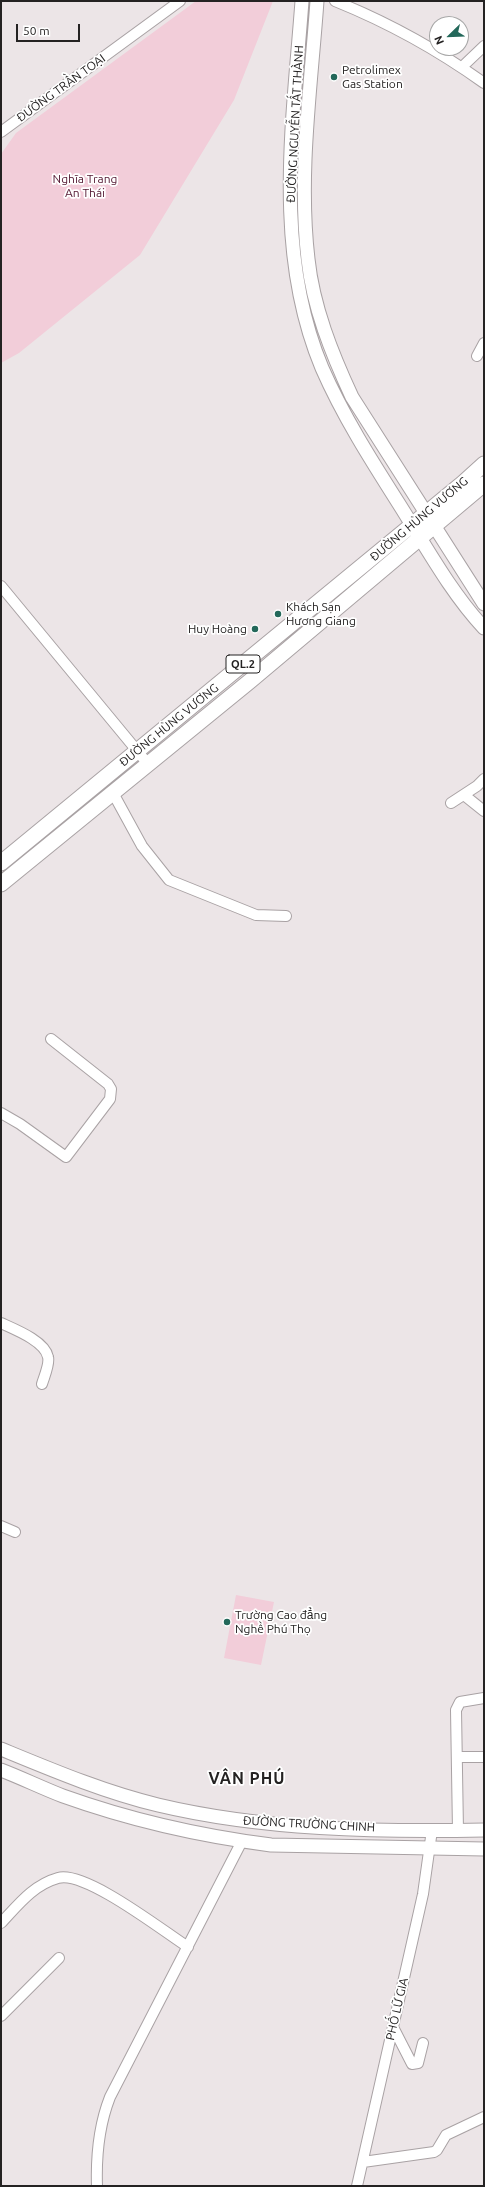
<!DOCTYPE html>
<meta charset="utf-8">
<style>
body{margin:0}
#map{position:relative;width:485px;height:2187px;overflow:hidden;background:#ece5e7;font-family:Ubuntu,sans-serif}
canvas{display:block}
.frame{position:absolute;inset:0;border:2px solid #242222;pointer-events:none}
.north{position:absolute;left:429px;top:16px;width:40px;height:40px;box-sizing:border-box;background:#fff;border:1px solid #a7a7a7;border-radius:50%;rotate:247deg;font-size:11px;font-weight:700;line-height:16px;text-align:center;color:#242222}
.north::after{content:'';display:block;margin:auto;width:14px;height:18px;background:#23685a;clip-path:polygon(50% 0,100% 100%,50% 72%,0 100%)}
.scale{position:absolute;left:16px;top:24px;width:64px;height:18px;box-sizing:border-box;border:2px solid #242222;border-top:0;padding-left:5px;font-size:12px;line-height:14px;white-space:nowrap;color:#242222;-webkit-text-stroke:3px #fff;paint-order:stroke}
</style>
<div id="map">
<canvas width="485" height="2187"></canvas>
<div class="frame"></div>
<div class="north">N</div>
<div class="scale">50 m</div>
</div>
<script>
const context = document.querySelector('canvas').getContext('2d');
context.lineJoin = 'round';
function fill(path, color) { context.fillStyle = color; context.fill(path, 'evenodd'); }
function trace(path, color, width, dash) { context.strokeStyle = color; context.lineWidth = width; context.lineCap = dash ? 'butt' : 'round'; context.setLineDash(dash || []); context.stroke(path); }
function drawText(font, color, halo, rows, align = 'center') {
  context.font = font + ' Ubuntu,sans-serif'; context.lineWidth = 3.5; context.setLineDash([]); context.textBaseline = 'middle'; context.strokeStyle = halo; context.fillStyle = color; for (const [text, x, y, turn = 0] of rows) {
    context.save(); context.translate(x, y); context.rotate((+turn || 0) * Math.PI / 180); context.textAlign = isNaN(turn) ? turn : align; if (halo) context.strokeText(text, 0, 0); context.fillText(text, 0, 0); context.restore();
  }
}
const green = new Path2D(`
 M196 1H273L234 100 140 255 19 353 1 363V154L16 133Z
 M236 1595 274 1602 261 1665 224 1658Z`);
const minor = new Path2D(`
 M335 1C387 22 438 50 484 83
 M462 67 484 46
 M1 132 180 1
 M477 356 484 343
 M1 586 148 764
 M113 793 142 846 169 880 256 915 286 916
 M464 795 484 811
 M451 803 477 786 484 779
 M1 1113 20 1124 66 1157 110 1099 111 1089 108 1084 51 1039
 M1 1323C14 1329 45 1341 48 1357 50 1364 44 1377 42 1384
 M1 1526 15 1532
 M457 1757H484
 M458 1831 456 1710 460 1702 484 1698
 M1 1923C18 1905 33 1885 58 1878 85 1870 163 1931 188 1947
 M1 2016 59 1958
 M393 2027 412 2064 418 2063 423 2043
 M363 2162 434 2152 437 2150 446 2135 484 2117
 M97 2186C96 2156 99 2125 110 2097L242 1841
 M357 2186 423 1894 432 1830`);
const major = new Path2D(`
 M302 1C293 123 273 251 322 368 343 416 371 460 399 504 425 545 451 593 484 628
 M317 1C311 86 298 174 308 259 313 307 332 354 352 397L484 604
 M1 1749C52 1770 104 1792 158 1805 263 1830 376 1832 484 1830
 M1 1770C22 1778 42 1788 63 1796 130 1820 201 1836 271 1845L484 1849`);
const highway = new Path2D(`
 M1 863 463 483 484 464
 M1 884 250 681 484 484`);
const markers = [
 [334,77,4,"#23685a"],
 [278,614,4,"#23685a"],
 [255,629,4,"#23685a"],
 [227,1622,4,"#23685a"]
];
const shields = [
 [243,664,34]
];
const shieldNames = [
 ["QL.2",243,664]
];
const poiNames = [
 ["Petrolimex",342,70],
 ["Gas Station",342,84],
 ["Khách Sạn",286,607],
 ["Hương Giang",286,621],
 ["Huy Hoàng",247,629,"right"],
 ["Trường Cao đẳng",235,1615],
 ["Nghề Phú Thọ",235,1629]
];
const streetNames = [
 ["ĐƯỜNG TRẦN TOẠI",61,88,-36],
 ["ĐƯỜNG NGUYỄN TẤT THÀNH",295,124,-87],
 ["ĐƯỜNG HÙNG VƯƠNG",419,519,-40],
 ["ĐƯỜNG HÙNG VƯƠNG",169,725,-39],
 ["ĐƯỜNG TRƯỜNG CHINH",309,1824,3],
 ["PHỐ LỮ GIA",397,2009,-77]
];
const parkNames = [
 ["Nghĩa Trang",85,179],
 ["An Thái",85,193]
];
const districtNames = [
 ["VÂN PHÚ",247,1779]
];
fill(green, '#f2cdd9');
trace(minor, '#a9a2a4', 12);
trace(major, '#a9a2a4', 15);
trace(highway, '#a9a2a4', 17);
trace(minor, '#fff', 10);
trace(major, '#fff', 13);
trace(highway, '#fff', 15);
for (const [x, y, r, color] of markers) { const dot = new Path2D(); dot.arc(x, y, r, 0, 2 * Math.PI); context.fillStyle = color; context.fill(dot); trace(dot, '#fff', 1.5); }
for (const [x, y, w] of shields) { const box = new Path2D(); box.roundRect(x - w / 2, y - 9, w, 18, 3); context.fillStyle = '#fff'; context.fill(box); trace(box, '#242222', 1); }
drawText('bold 11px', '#242222', null, shieldNames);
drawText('12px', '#242222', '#fff', poiNames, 'left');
drawText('12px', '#242222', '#fff', streetNames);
drawText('12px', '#521731', '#fff', parkNames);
context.letterSpacing = '1px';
drawText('bold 16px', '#242222', '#fff', districtNames);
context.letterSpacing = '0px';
</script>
